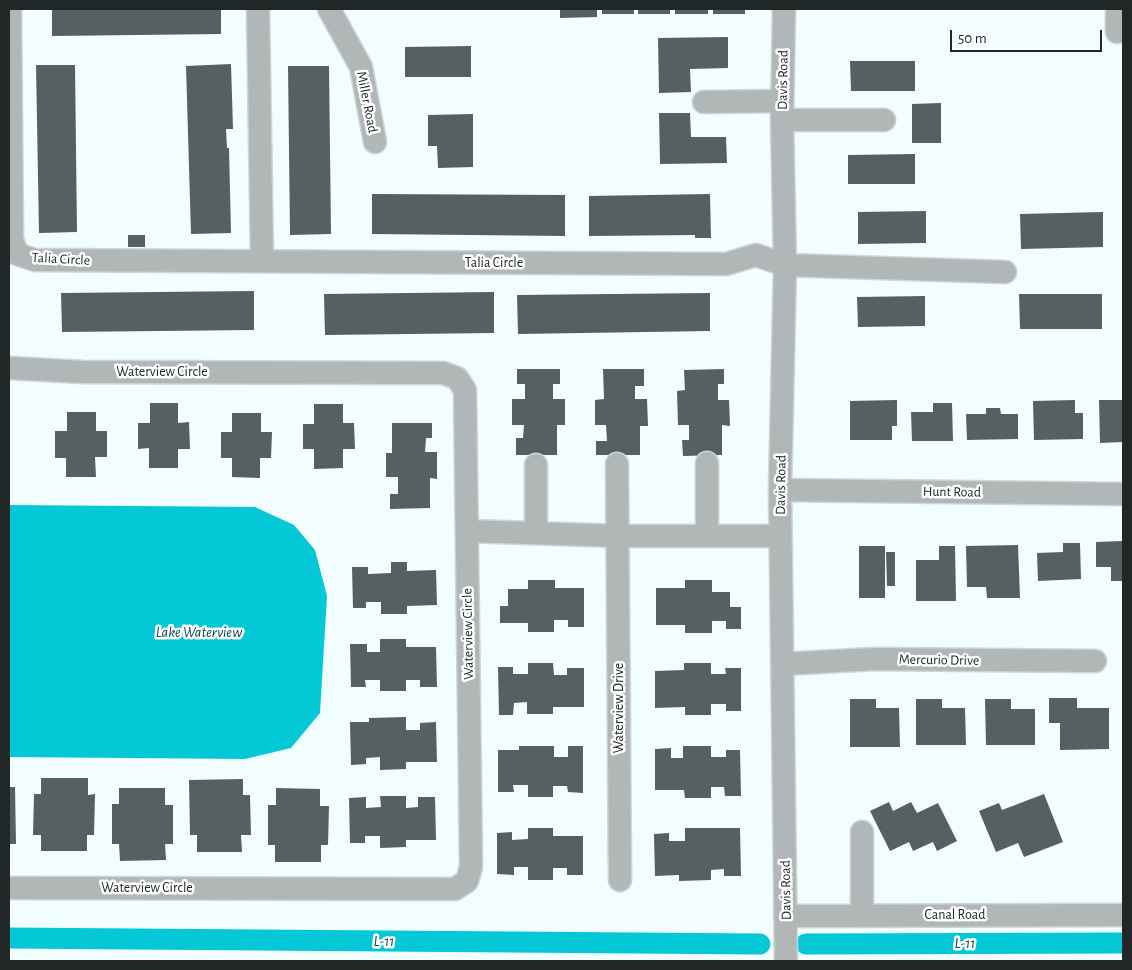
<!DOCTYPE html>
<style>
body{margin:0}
#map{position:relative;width:1132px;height:970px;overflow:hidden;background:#f2fdff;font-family:"Alegreya Sans",sans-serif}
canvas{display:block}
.frame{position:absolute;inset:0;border:10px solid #212727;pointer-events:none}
.scale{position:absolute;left:950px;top:30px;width:152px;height:22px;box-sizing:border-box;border:2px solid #212727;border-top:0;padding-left:6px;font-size:15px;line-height:18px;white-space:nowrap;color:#212727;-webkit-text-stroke:4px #fff;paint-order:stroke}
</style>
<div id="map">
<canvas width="1132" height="970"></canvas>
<div class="frame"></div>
<div class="scale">50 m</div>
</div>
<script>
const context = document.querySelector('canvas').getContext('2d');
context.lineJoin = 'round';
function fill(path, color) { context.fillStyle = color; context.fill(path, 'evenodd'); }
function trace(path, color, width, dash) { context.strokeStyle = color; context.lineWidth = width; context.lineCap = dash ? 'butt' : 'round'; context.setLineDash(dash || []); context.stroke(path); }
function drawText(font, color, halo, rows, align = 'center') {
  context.font = font + ' "Alegreya Sans",sans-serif'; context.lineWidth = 5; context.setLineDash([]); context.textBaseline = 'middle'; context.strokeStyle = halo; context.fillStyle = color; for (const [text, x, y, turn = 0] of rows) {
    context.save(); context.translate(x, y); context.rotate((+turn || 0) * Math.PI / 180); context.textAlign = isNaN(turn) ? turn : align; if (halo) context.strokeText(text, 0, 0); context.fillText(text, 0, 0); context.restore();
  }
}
const water = new Path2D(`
 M9 505 255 507 294 525 315 550 327 596 320 713 291 748 245 759 9 757Z`);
const canal = new Path2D(`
 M9 938 760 944
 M806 944 1123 943`);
const building = new Path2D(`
 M52 9H221V34L52 36Z
 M560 9H597V17L560 18Z
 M602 9H634V14H602Z
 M638 9H670V14H638Z
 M675 9H708V14H675Z
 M713 9H745V14H713Z
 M728 37V68L690 69 691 92 659 93 658 38Z
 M471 46V77H405V47Z
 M850 61H915V91H851Z
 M231 64 233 129H226L227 148H229L231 233 191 234 186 66Z
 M36 65H75L77 232 39 233Z
 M288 66H329L331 234 290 235Z
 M941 103V143H912V104Z
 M659 113H690L691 137H726L727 163 660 164Z
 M473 114V167L438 168 437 146H428V115Z
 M915 154V184H848V155Z
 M372 194 565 195V236L372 234Z
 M710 194 711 238H695V235L589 236V196Z
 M926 211V243L858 244V212Z
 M1103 212V247L1021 249 1020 214Z
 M128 235H145V247H128Z
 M254 291V330L62 332 61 293Z
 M494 292V333L325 335 324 294Z
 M710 293V331L518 334 517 295Z
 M1019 294H1102V329H1020Z
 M925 296V326L858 327 857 297Z
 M517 369H560V384H553V399H565V425H557V455H516V438H523L524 425H512V399H525V384H517Z
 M603 369H644V386H635V399H647L648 426H640V455H596V441H607L606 425H595V400L604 399Z
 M724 369V384H718V400H729L730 426 722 425V455L683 456 682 440H689V425H678L677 391 685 390 684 370Z
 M897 400V426H892V440H850V401Z
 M1075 400V413H1083V439L1034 440 1033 401Z
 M1099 400H1123V442L1100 443Z
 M150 403H178V423L189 422 190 449H178V468H149V448L138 449V423H150Z
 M933 403H952L953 441H912L911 412H933Z
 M314 404H343V423H354L355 449H343V468L314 469V449H303V424H314Z
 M986 408H1000L1001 414H1018V439L967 440 966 414H986Z
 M67 412H96V431H107V457H95L96 477H66V458H55V431H67Z
 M232 413H261V432H272L271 458H260V478L232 477V458H221V432H232Z
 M392 423H432V438H426L425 452H437V479L430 478V508L390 509V494H398V477H386V453H392Z
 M1123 541V581H1111V567H1096V542Z
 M1063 543H1080L1081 579 1038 581 1037 553 1063 552Z
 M1018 545 1020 598H987L986 587H967L966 546Z
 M859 546H885V598H859Z
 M939 546H955L956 601H916V560H939Z
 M886 552H895V586H887Z
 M391 562H407V571L436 570 437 605 407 606V614H381V602H366V608H353L352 567H368V574L391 573Z
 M528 580H555V588H584V627H568V620H554V632H528V623H500V606H508V589H528Z
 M685 580H712V592H730V607H741V629H726V621H712V633H685V625H656V588H685Z
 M380 639H406V647H436L437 687H420V680H406V691H380V680H365L366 687H351L350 644H367V652H380Z
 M528 663H553L554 675H567V668H584V707H553V714H527V702L514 703 513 715H499L498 667H513V674H528Z
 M684 663H711V674H726L725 668H741V711H726V704H711V715H685V707L655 708V671L684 670Z
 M1049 698H1077V708H1109V749L1060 750V723H1049Z
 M850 699H876V708H899L900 747H850Z
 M916 699H942V708H965L966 745H916Z
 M985 699H1011V709H1035V745H986Z
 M406 717V730H420V723L436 722 437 762H406V769L380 770V757L366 758V764L351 765 350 722H369V718Z
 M519 746H554V757H568V746H583V793L568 792 567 786H553V797H528V785H513L514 792H498V750H519Z
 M683 746H711V757H726V750H740L741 796H725L724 787H711V798H685L684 790H655V749L671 748V758H683Z
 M41 778H88V795L95 794 94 835H87V851H41V835H33L34 794H41Z
 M243 779V795H250L251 835H241L242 852H197V835H190L189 780Z
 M9 787H15L16 844H9Z
 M119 788H165V805H173V844H165L166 860 120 861 119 844H112V804H119Z
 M276 788 320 789V806H329L328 845H321V862H275V845H268V805H276Z
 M1044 794 1063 842 1024 857 1018 843 996 852 979 811 999 803 1002 810Z
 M380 796H406V808L418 807V797H435L436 840H406V847L380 848V836H365V843H350L349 798 366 797V808L381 807Z
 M889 802 893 811 911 802 917 813 938 803 957 841 937 851 933 842 913 851 909 842 890 851 870 811Z
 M528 828H553V836H583V875H567V868H553V880H528V867H514V875L497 874V833L512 832V840L528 839Z
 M685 828H740L741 876H724V869L711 870V880L679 881V875L655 876 654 834 669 833V841H685Z`);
const minor = new Path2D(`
 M10 9 12 239 17 254 35 260 726 264 756 255 785 265 1005 272
 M258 9 262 261
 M329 9 361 67 375 142
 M784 9 782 120 785 265 780 490 786 961
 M1117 32V9
 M704 102 782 101
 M782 120H884
 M9 368 83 372 443 373 457 378 465 390 471 867 467 881 455 889 9 888
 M707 463V536
 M617 464 620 880
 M536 465V533
 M780 490 1123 494
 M468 531 619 536H780
 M783 664 874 659 1095 661
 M862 832V915
 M786 916 1123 915`);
const streetNames = [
 ["Davis Road",783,80,-89],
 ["Miller Road",367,102,79],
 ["Talia Circle",61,259,3],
 ["Talia Circle",494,263],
 ["Waterview Circle",162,372],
 ["Davis Road",781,485,-89],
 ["Hunt Road",952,492,1],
 ["Waterview Circle",468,634,-91],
 ["Mercurio Drive",939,660,1],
 ["Waterview Drive",619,708,-90],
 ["Waterview Circle",147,888],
 ["Davis Road",786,890,-91],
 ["Canal Road",955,915]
];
const waterNames = [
 ["Lake Waterview",199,632],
 ["L-11",384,941],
 ["L-11",965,943]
];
fill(water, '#04c8d6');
trace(canal, '#04c8d6', 21);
fill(building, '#546061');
trace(minor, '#ccd6d8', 25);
trace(minor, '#b1b7b7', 22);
drawText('14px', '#212727', '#fff', streetNames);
drawText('italic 15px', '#00484e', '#fff', waterNames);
</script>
